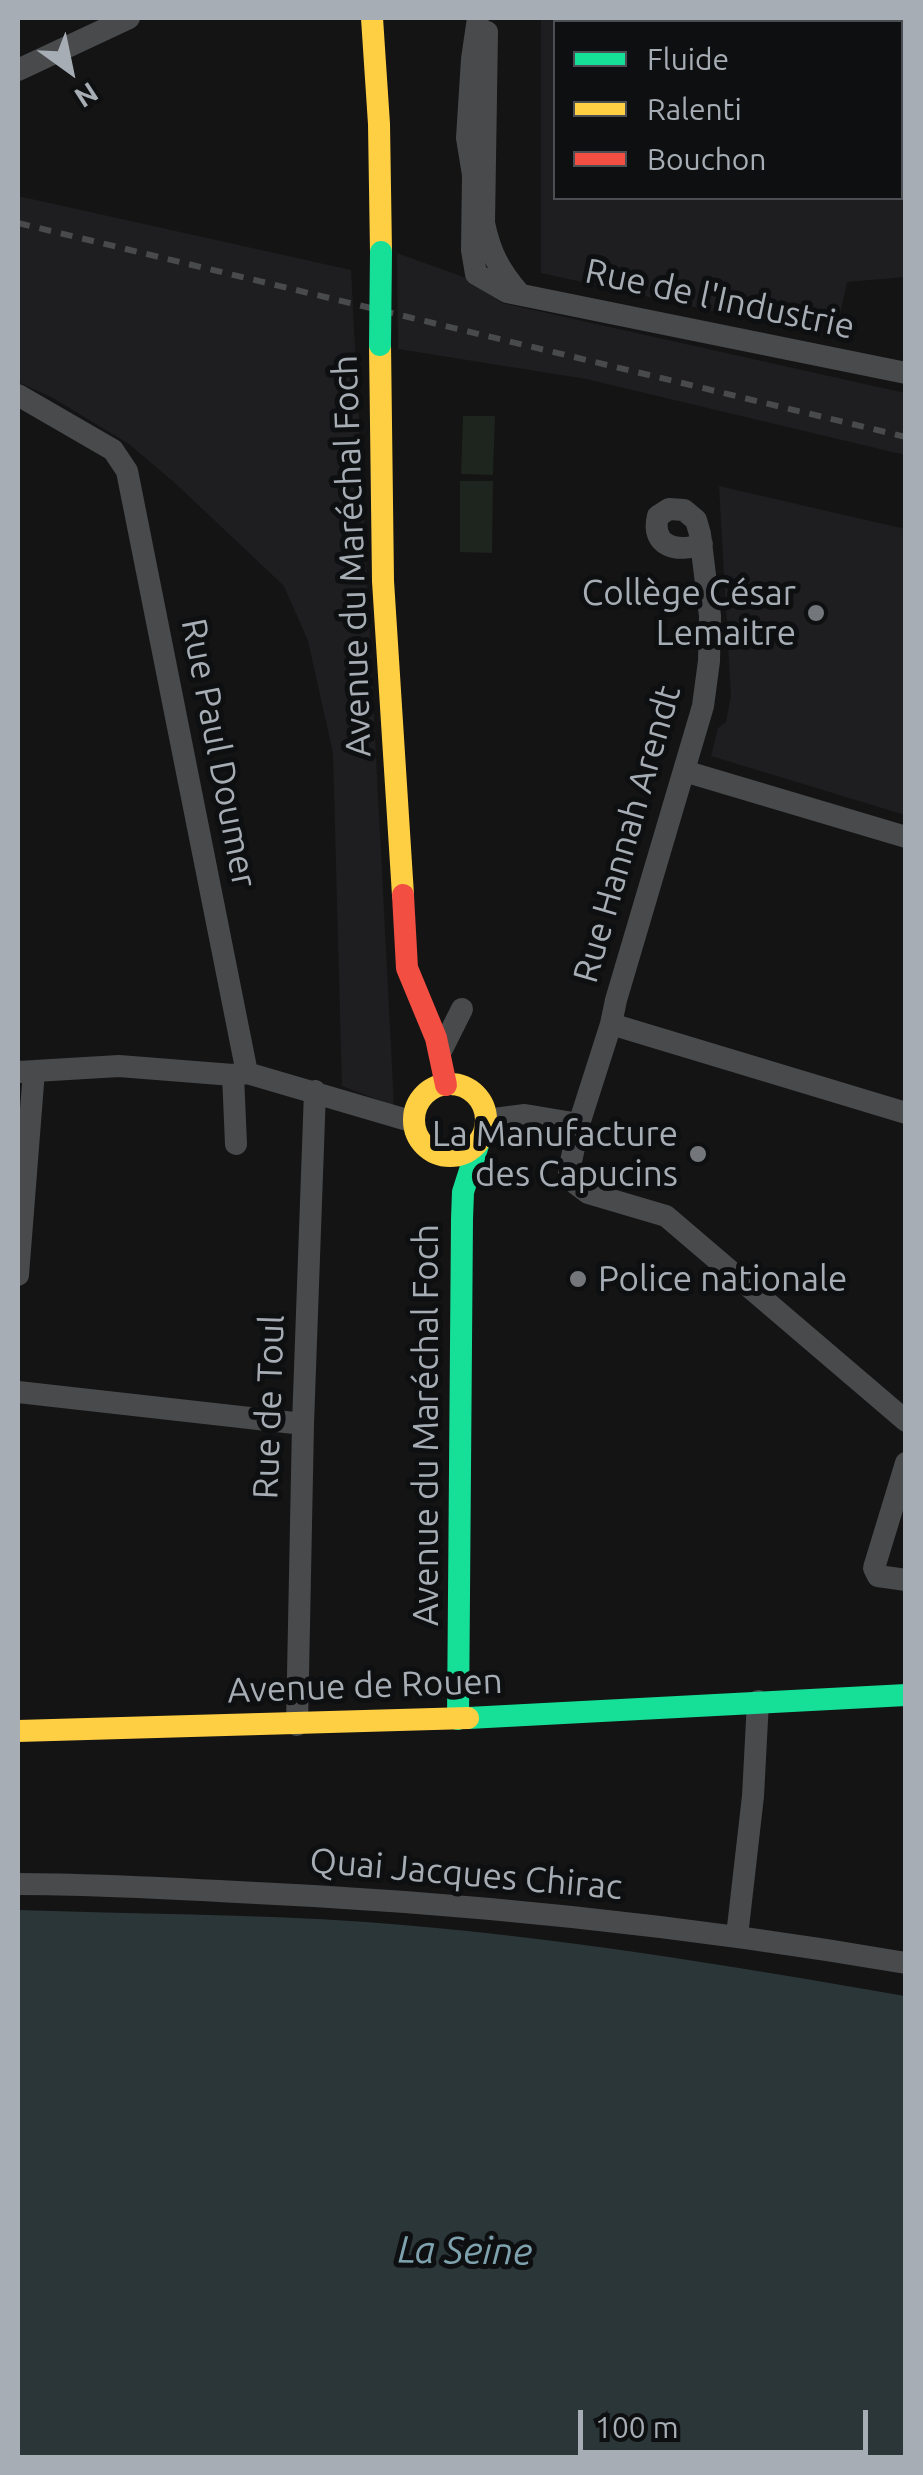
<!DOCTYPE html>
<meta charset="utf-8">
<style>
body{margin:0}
#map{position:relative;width:923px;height:2475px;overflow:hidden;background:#141414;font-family:Ubuntu,sans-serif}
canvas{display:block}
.frame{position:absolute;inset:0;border:20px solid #a6adb4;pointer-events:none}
.legend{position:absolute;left:553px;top:20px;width:350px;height:180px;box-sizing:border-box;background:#0e0f10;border:2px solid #4b4e52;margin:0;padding:12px 18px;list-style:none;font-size:30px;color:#a6adb4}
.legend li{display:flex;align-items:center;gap:20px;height:50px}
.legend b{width:50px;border:2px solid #4b4e52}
.north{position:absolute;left:20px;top:20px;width:100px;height:100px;-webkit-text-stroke:8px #0e0f10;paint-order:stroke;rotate:147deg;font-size:28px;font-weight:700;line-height:40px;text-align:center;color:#a6adb4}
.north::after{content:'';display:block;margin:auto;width:35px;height:45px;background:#a6adb4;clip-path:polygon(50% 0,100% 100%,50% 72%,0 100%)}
.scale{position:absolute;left:578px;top:2410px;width:290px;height:45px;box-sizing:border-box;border:5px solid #a6adb4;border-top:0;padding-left:12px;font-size:30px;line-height:35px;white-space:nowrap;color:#a6adb4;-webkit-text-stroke:8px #0e0f10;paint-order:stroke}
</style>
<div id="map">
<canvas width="923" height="2475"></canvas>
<div class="frame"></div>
<ul class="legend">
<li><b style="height:12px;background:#16e098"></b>Fluide</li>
<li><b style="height:12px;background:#ffcf43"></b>Ralenti</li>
<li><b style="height:12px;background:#f24e42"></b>Bouchon</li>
</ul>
<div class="north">N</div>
<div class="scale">100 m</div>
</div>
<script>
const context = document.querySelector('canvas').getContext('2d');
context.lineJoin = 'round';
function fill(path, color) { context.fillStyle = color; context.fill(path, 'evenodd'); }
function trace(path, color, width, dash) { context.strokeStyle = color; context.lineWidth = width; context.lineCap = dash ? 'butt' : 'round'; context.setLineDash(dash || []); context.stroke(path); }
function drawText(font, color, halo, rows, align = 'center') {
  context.font = font + ' Ubuntu,sans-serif'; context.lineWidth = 10; context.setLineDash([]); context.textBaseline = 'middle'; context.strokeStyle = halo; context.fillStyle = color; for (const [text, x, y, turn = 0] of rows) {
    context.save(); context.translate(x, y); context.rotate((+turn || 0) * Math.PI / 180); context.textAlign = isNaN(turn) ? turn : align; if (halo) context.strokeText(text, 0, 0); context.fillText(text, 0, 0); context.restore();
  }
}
const built = new Path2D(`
 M541 18H875V22H556V198H900V41H905V277L847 282 835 338 541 273Z
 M18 196 351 270 394 1106 342 1086 333 753 308 641 284 586 177 485 129 444 53 398 18 382Z
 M397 253 466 278 502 303 905 393V455L586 379 398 349Z
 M719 486 905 529V815L711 756 718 728 726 722 731 696Z`);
const green = new Path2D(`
 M463 416H495L493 475 461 474Z
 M460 481H493L492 553 460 552Z`);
const water = new Path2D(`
 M18 1910C133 1914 250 1914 366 1922 547 1935 727 1965 905 1996V2457H18Z`);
const street = new Path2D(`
 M478 18 472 59 467 138 473 175 472 250 476 274 507 292 906 373
 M487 32 484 223C490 252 499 270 519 293
 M18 70 129 18
 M18 395 113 450 127 471 247 1073
 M684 771 906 837
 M611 1024 906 1113
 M442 1049 462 1009
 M18 1072 119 1066 233 1075 247 1073 414 1122
 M233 1075 236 1144
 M486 1120 525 1115 579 1124 611 1024 616 1000 703 706 709 661 710 616 700 534 696 520 684 510 669 509 658 516C650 547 678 553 702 544
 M579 1124 569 1171 576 1184 588 1193 666 1216 906 1421
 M18 1275 34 1071
 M18 1392 303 1424
 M906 1463 874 1568 878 1576 906 1580
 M297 1725 303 1424 315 1091
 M18 1884C91 1884 164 1888 237 1892 461 1902 684 1925 906 1963
 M737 1936 753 1796 758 1701`);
const fast = new Path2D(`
 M468 1718 906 1695
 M458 1719 462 1219 463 1192 479 1142`);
const slow = new Path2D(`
 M372 18 379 124 381 252
 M380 345 383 581 403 895
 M414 1120a36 36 0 1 1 72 0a36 36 0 1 1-72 0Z
 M18 1731 468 1718`);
const jam = new Path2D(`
 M403 895 407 968 436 1038 446 1085`);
const rail = new Path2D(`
 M18 223 906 437`);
const fastBridge = new Path2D(`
 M380 345 381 252`);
const markers = [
 [816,613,10,"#73777c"],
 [698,1154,10,"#73777c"],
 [578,1279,10,"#73777c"]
];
const streetNames = [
 ["Rue de l'Industrie",720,299,12],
 ["Avenue du Maréchal Foch",352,556,-92],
 ["Rue Paul Doumer",219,753,79],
 ["Rue Hannah Arendt",627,834,-74],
 ["Rue de Toul",269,1407,-88],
 ["Avenue du Maréchal Foch",426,1425,-90],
 ["Avenue de Rouen",365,1686,-2],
 ["Quai Jacques Chirac",466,1874,5]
];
const poiNames = [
 ["Collège César",796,593],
 ["Lemaitre",796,633],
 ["La Manufacture",678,1134],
 ["des Capucins",678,1174],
 ["Police nationale",598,1279,"left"]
];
const waterNames = [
 ["La Seine",465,2251,1]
];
fill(built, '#1e1e20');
fill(green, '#1e241e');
fill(water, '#2b3639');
trace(street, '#484a4c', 22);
trace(fast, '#16e098', 22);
trace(slow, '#ffcf43', 22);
trace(jam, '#f24e42', 22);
trace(rail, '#494a4c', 6, [12, 10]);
trace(fastBridge, '#16e098', 22);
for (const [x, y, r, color] of markers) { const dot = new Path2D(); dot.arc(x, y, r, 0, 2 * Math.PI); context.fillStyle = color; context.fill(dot); trace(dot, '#0e0f10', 4); }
drawText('35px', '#a6adb4', '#0e0f10', streetNames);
drawText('35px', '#a6adb4', '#0e0f10', poiNames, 'right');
drawText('italic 38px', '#7ea2ae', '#0e0f10', waterNames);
</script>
